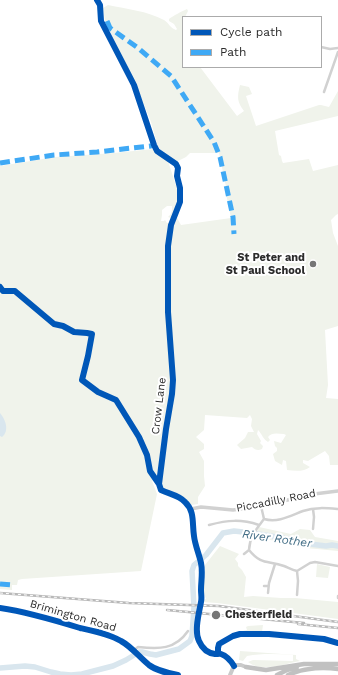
<!DOCTYPE html>
<style>
body{margin:0}
#map{position:relative;width:338px;height:675px;overflow:hidden;background:#fff;font-family:"Work Sans",sans-serif}
canvas{display:block}
.legend{position:absolute;left:182px;top:16px;width:140px;height:52px;box-sizing:border-box;background:#fff;border:1px solid #ababab;margin:0;padding:5px 7px;list-style:none;font-size:12px;color:#2c2c2c}
.legend li{display:flex;align-items:center;gap:8px;height:20px}
.legend b{width:20px;border:1px solid #ababab}
</style>
<div id="map">
<canvas width="338" height="675"></canvas>
<ul class="legend">
<li><b style="height:5px;background:#0057b8"></b>Cycle path</li>
<li><b style="height:5px;background:#3fa9f5"></b>Path</li>
</ul>
</div>
<script>
const context = document.querySelector('canvas').getContext('2d');
context.lineJoin = 'round';
function fill(path, color) { context.fillStyle = color; context.fill(path, 'evenodd'); }
function trace(path, color, width, dash) { context.strokeStyle = color; context.lineWidth = width; context.lineCap = dash ? 'butt' : 'round'; context.setLineDash(dash || []); context.stroke(path); }
function drawText(font, color, halo, rows, align = 'center') {
  context.font = font + ' "Work Sans",sans-serif'; context.lineWidth = 4; context.setLineDash([]); context.textBaseline = 'middle'; context.strokeStyle = halo; context.fillStyle = color; for (const [text, x, y, turn = 0] of rows) {
    context.save(); context.translate(x, y); context.rotate((+turn || 0) * Math.PI / 180); context.textAlign = isNaN(turn) ? turn : align; if (halo) context.strokeText(text, 0, 0); context.fillText(text, 0, 0); context.restore();
  }
}
const green = new Path2D(`
 M108 5C127 9 147 11 164 20 169 23 170 28 176 30L177 29 174 24 169 21V19C173 16 182 11 187 9L188 11 185 17H183V67H200L237 116 244 111C237 102 237 97 240 85L249 87 252 94 246 96 256 126 319 105H321L329 107 338 91V116L275 131 279 155 281 156 282 161 283 163 309 159 313 171 338 165V214L336 215 331 220 333 233 338 246V326L325 330 328 385 326 398 338 399V465H330L329 456 325 451 308 461 303 460V463L310 467C304 472 295 471 287 470L286 461 283 460 282 465 275 461 273 454 277 451V448L275 446 274 441 281 443 286 435 284 434C278 434 272 432 268 437L270 440 268 442C263 439 262 434 258 430L257 434 261 441 260 443 263 446 262 449C258 451 255 450 252 447L241 449 237 445 245 438 248 432H254L251 426 252 419 250 415 247 418 205 415 204 430 196 437 204 444V449L199 452 204 461V476L205 486 198 497V504L191 505 182 497 165 489 162 486 161 476 152 481 157 494 141 571 22 579 18 580 17 585H12V590L0 589V166L55 157 114 153 153 149 156 153 168 161 179 195 178 202 171 218 168 217C172 214 172 211 172 206H167L162 210V215L161 221H164L165 220 167 223H170V226L172 228 176 216 181 225 231 218 225 189 226 187 219 153H190L186 157 176 162 168 157 158 147 151 122 136 85 105 21 103 8Z
 M259 527 291 534 300 529 310 530 315 537 338 541V551L317 549 305 548 262 538 253 541 255 535Z
 M220 546 239 554 235 559 238 563V566L242 570 246 577 244 597 253 596 281 598H295L338 602V619L217 603 202 602 203 600 206 599C201 589 206 576 205 565Z
 M317 564 330 567 328 578 316 577Z
 M263 625 262 632H238L247 630 246 627 248 626Z
 M240 651 296 655V659L300 661C284 664 262 673 248 662L253 660 293 661V655C278 654 263 653 247 656L243 661 239 660Z`);
const water = new Path2D(`
 M0 413C5 419 10 430 2 437L0 436Z`);
const river = new Path2D(`
 M0 668 25 666 35 667 51 672 60 674 71 675 82 674 113 666 126 660 139 652H142L150 654 156 655 179 649 190 641 192 636 194 607 192 571 194 565 206 555 223 533 234 531 252 533 289 539 302 543 326 546 332 545 338 546`);
const minor = new Path2D(`
 M97 0 100 5 101 21 134 85 154 145 159 153 178 166V169L177 176 180 188V202
 M321 47 330 49 338 48
 M324 92 338 52
 M159 480V484L161 490C173 496 182 496 191 509
 M261 506 264 519C255 531 250 536 249 550 262 566 268 560 284 566 289 568 292 570 297 571L310 563 315 562 338 566
 M264 519C278 523 290 516 303 511 315 507 326 508 338 509
 M209 525C228 520 241 519 259 525
 M313 529 314 517 313 509
 M244 554 249 550
 M264 586H268
 M268 593 269 583 275 564
 M297 595 298 581 297 571
 M338 598V596
 M134 650 138 647C159 649 175 650 188 631`);
const tertiary = new Path2D(`
 M234 666 228 658 222 655 218 654 211 653 207 652 201 646 198 638V618L201 602V588L202 571V565L194 537 193 518 191 509 201 507 233 510 261 506 314 494 338 491`);
const secondary = new Path2D(`
 M0 608C27 612 54 620 80 628 94 631 109 634 121 641 132 647 139 657 149 665 157 671 168 673 178 675
 M230 675 233 668 236 665H241L246 667`);
const trunk = new Path2D(`
 M246 667 259 669 266 670 304 664H338
 M277 675 287 670 297 667
 M288 675C304 668 321 667 338 669`);
const rail = new Path2D(`
 M0 593 129 603 219 606 338 622
 M167 610 304 623
 M298 624 338 628`);
const quiet = new Path2D(`
 M107 21 110 28 138 48 171 76 214 142 220 157 233 217 234 234
 M0 163 54 155 97 152 123 149 151 146 154 145
 M0 584 14 585`);
const cycleway = new Path2D(`
 M97 0 100 5 101 21 134 85 154 145 157 151 176 164 178 168 177 176 180 188V202L171 225 168 246V312L173 380 172 394 166 429 159 484 161 490C169 494 179 495 185 502 195 511 192 524 194 536 195 545 199 554 201 563 203 572 201 581 201 590 201 594 202 598 201 602 199 613 194 631 199 641 202 648 207 653 215 654 218 654 218 653 221 654 227 656 231 661 234 666
 M0 287 3 291H15L16 292 54 324 63 326 74 332 87 333 92 334 88 356 82 380 98 392 116 400 139 437 147 455 150 471 159 484
 M0 608C27 612 54 620 80 628 94 631 109 634 121 641 132 647 139 657 149 665 157 671 168 673 178 675
 M218 654V648L219 644 233 636 240 634H269L324 639 338 643`);
const markers = [
 [313,264,4,"#767676"],
 [216,615,5,"#767676"]
];
const poiNames = [
 ["St Peter and",305,258],
 ["St Paul School",305,271],
 ["Chesterfield",225,615,"left"]
];
const streetNames = [
 ["Crow Lane",159,406,-83],
 ["Piccadilly Road",276,501,-11],
 ["Brimington Road",73,616,16]
];
const waterNames = [
 ["River Rother",277,539,8]
];
fill(green, '#f0f3eb');
fill(water, '#d9e6ee');
trace(river, '#d9e6ee', 5.5);
trace(minor, '#d1d1d1', 2.5);
trace(tertiary, '#d1d1d1', 3.5);
trace(secondary, '#cacaca', 4);
trace(trunk, '#c1c1c1', 4.5);
trace(rail, '#b8b8b8', 2.5);
trace(rail, '#fff', 1, [3]);
trace(quiet, '#3fa9f5', 5, [10, 5]);
trace(cycleway, '#0057b8', 6);
for (const [x, y, r, color] of markers) { const dot = new Path2D(); dot.arc(x, y, r, 0, 2 * Math.PI); context.fillStyle = color; context.fill(dot); trace(dot, '#fff', 1.5); }
drawText('bold 11px', '#2c2c2c', '#fff', poiNames, 'right');
drawText('11px', '#2c2c2c', '#fff', streetNames);
drawText('italic 12px', '#436e86', '#fff', waterNames);
</script>
